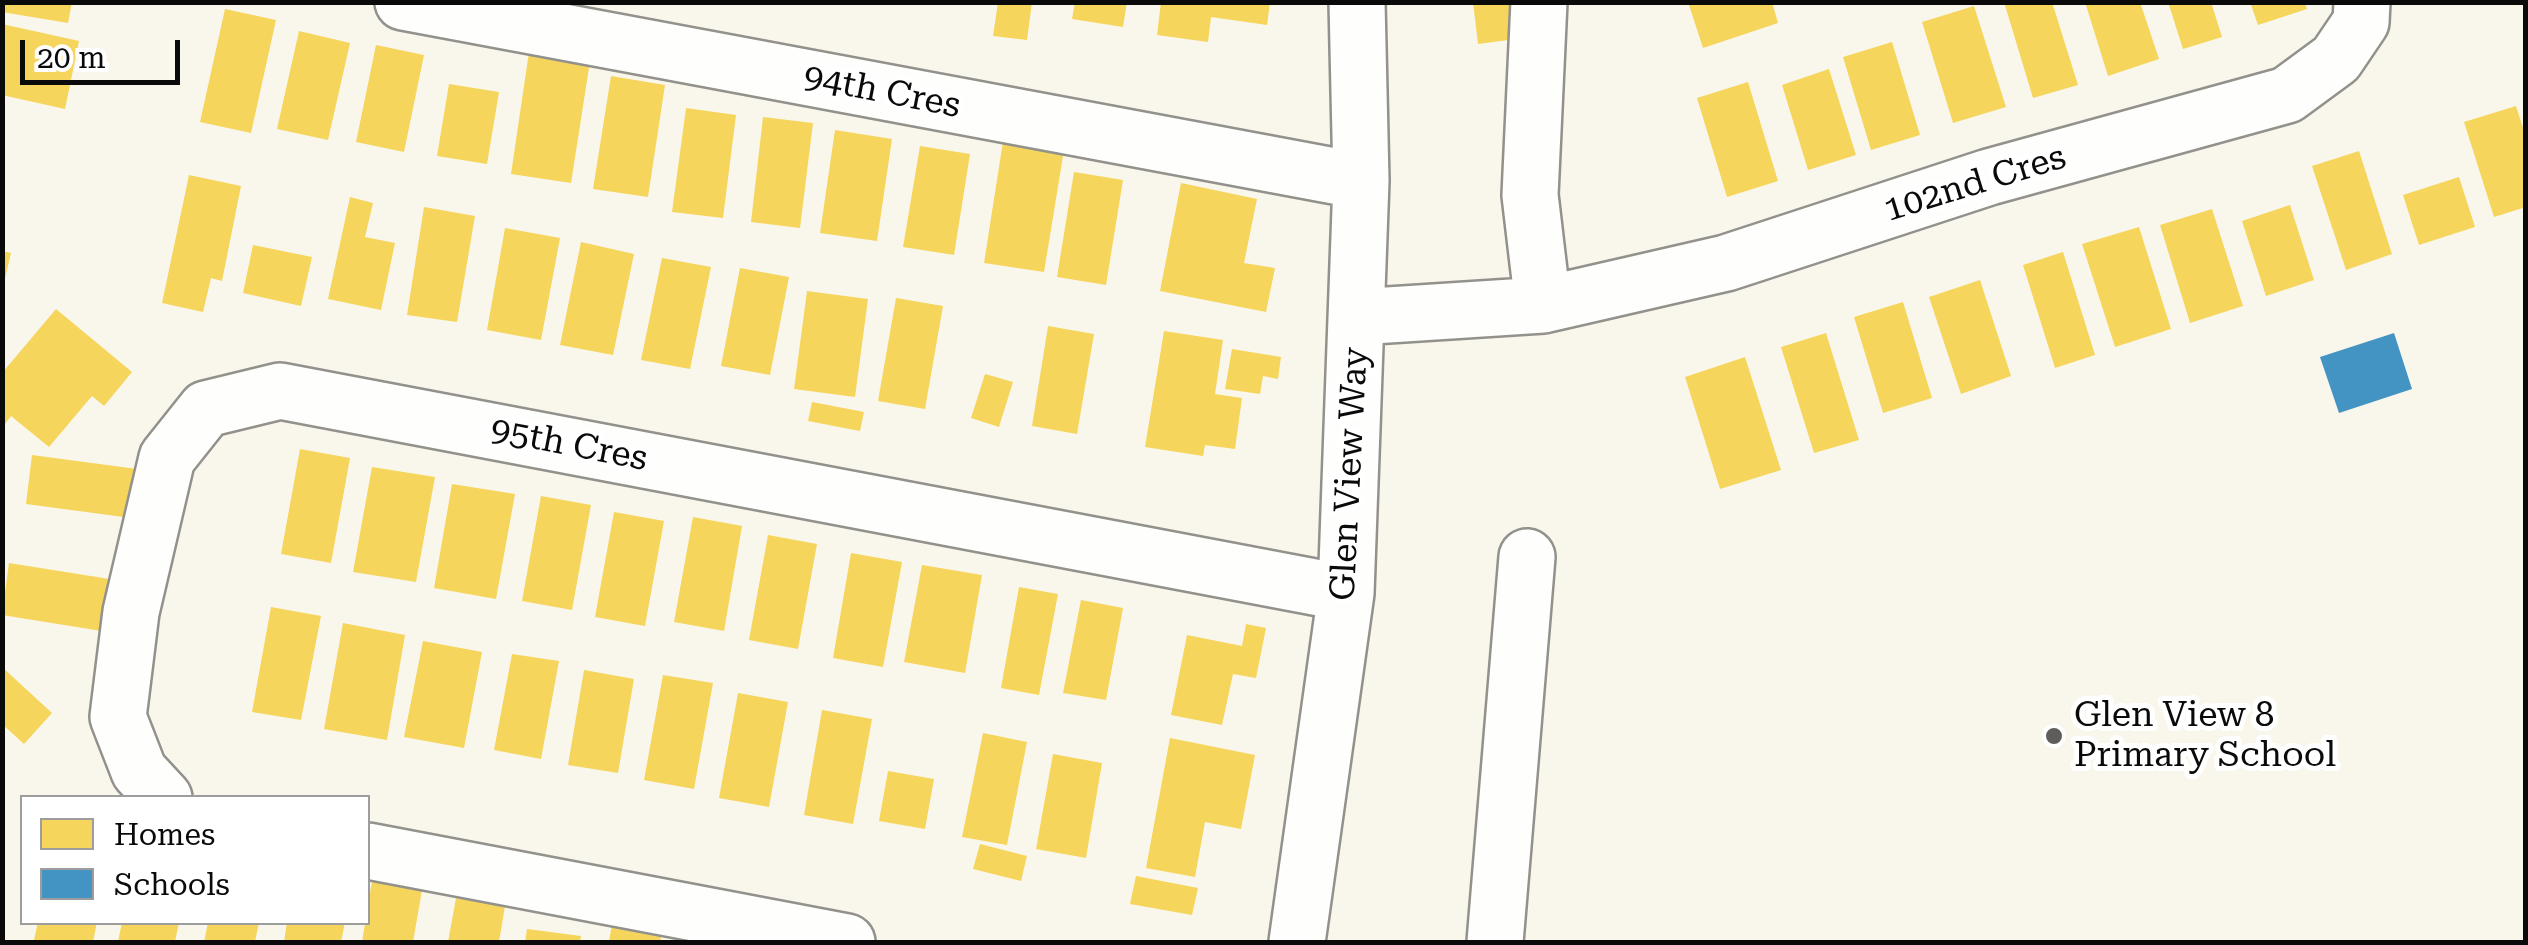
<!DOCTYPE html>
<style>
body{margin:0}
#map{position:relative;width:2528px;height:945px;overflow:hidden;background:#f9f7ec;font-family:"Roboto Serif",serif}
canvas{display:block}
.frame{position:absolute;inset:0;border:5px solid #0a0a0a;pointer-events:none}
.legend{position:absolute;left:20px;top:795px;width:350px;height:130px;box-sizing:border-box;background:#fff;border:2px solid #9d9d9d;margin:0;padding:12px 18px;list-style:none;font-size:30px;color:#0a0a0a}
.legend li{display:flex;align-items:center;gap:20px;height:50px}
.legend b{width:50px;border:2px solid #9d9d9d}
.scale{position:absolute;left:20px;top:40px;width:160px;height:45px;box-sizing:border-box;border:5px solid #0a0a0a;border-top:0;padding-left:12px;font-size:30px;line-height:35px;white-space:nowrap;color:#0a0a0a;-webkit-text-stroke:8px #fff;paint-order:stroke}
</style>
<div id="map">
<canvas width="2528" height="945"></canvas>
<div class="frame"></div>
<ul class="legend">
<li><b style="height:28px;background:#f6d55c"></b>Homes</li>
<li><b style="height:28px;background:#4393c3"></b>Schools</li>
</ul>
<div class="scale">20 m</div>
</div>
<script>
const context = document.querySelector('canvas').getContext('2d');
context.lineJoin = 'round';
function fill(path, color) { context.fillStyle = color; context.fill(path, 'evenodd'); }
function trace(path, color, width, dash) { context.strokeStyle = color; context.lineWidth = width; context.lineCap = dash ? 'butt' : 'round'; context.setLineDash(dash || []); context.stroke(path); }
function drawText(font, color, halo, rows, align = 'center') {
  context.font = font + ' "Roboto Serif",serif'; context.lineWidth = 10; context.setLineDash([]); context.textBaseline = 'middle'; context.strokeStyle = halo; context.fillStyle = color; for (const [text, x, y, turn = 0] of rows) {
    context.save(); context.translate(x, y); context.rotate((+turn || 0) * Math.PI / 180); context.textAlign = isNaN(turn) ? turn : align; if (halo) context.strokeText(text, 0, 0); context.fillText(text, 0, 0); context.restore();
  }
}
const homes = new Path2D(`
 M2 2H72L68 23 2 12Z
 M998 2H1032L1027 40 993 36Z
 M1075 2H1127L1123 27 1072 19Z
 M1161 2H1270L1267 25 1211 17 1208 42 1157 35Z
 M1473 2H1512L1516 39 1478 44Z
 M1688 2H1772L1778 23 1703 48Z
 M2004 2H2052L2078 85 2033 98Z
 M2085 2H2140L2159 59 2108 76Z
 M2168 2H2211L2222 37 2183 49Z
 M2250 2H2305L2307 9 2258 25Z
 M1974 6 2006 107 1953 123 1922 22Z
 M225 9 276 20 251 133 200 122Z
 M2 24 79 41 65 109 2 95Z
 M299 31 350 43 328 140 277 129Z
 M1892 42 1920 135 1871 150 1843 57Z
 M376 45 424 55 404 152 356 142Z
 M530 45 591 55 571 183 511 174Z
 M1829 69 1856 155 1808 170 1782 85Z
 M611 76 665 85 648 197 593 189Z
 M1748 82 1778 181 1727 197 1697 98Z
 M449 84 499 92 487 164 437 156Z
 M2516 106 2526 137V207L2494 217 2464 122Z
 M686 108 736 115 723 218 672 212Z
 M763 117 813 123 800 228 751 222Z
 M835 130 892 139 877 241 820 233Z
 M1004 135 1065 144 1044 272 984 263Z
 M920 146 970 154 954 255 903 247Z
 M2359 151 2392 254 2346 270 2312 166Z
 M1074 172 1123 180 1106 285 1057 277Z
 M189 175 241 186 222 281 211 278 203 312 162 303Z
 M2459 177 2475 227 2419 245 2403 195Z
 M1181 183 1257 199 1244 263 1275 268 1266 312 1160 291Z
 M350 197 373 203 365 237 395 243 381 310 328 299Z
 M2290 205 2314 280 2266 296 2242 221Z
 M424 207 475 216 457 322 407 315Z
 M2212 209 2243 306 2190 323 2160 225Z
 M2139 227 2171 329 2115 347 2082 244Z
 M505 228 560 238 541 340 487 330Z
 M581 242 634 254 613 355 560 345Z
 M253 245 312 257 301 306 243 293Z
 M2 251 11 253 4 283H2Z
 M2063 252 2095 355 2055 368 2023 265Z
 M662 258 711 267 690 369 641 360Z
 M740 268 789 277 770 375 721 366Z
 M1980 280 2011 376 1961 394 1929 297Z
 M807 291 868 299 855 397 794 389Z
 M896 298 943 306 925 409 878 401Z
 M1903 302 1932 398 1883 413 1854 317Z
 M56 309 132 372 104 406 92 396 49 447 11 416 2 428V373Z
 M1048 326 1094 334 1077 434 1032 426Z
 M1164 331 1223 340 1215 394 1242 398 1235 449 1205 445 1203 456 1145 447Z
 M1826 333 1859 440 1814 453 1781 347Z
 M1232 349 1281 357 1278 379 1263 376 1260 394 1225 389Z
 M1745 357 1781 470 1720 489 1685 377Z
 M985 374 1013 382 999 427 971 418Z
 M812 402 864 412 860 431 808 421Z
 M300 449 350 458 331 563 281 554Z
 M32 455 137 469 131 518 26 504Z
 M372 467 435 477 416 582 353 572Z
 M452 484 515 494 496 599 434 588Z
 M541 496 591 505 572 610 522 601Z
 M614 512 664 521 645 626 595 617Z
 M693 517 742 526 724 631 674 622Z
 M768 535 817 544 798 649 749 640Z
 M851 553 902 562 883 667 833 658Z
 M9 563 122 581 114 633 2 615Z
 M922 565 982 575 965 673 904 662Z
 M1019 587 1058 594 1039 695 1001 688Z
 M1081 600 1123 608 1106 700 1063 693Z
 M271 607 321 616 301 720 252 712Z
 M343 623 405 635 387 740 324 729Z
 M1246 624 1266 628 1256 678 1233 674 1222 725 1171 715 1187 635 1242 646Z
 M423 641 482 652 464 748 404 737Z
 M512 654 559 661 541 759 494 750Z
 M2 667 52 713 24 744 2 724Z
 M584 670 634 679 618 773 568 765Z
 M663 675 713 683 694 789 644 780Z
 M738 693 788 702 769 807 719 798Z
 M822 710 872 719 853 824 804 815Z
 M983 733 1027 742 1007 845 962 837Z
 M1170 738 1255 755 1241 829 1205 822 1195 877 1146 868Z
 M1053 754 1102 763 1086 858 1036 849Z
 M888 771 934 779 925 829 879 821Z
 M980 844 1027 856 1021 881 973 869Z
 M1136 876 1198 888 1192 915 1130 904Z
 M372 881 422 890 413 942H362Z
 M456 898 505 906 499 942H448Z
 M38 922H97L93 942 34 940Z
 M122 922H179L175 942H118Z
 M208 922H259L255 942H204Z
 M287 922H345L341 942H284Z
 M612 924 662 933 660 942H609Z
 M527 929 581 936 580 942H525Z`);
const schools = new Path2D(`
 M2394 333 2412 389 2339 413 2320 357Z`);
const minor = new Path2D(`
 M403 2 1361 181
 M1543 305 1726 263 1989 177 2287 95 2336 59 2361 22 2362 2
 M1357 317 1543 305 1530 195 1539 2
 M164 798 139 771 118 717 131 612 167 458 206 409 280 391 1346 593
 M368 851 847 942
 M1297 942 1346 593 1361 181 1357 2
 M1495 942 1527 557`);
const markers = [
 [2054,736,10,"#5e5d59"]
];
const streetNames = [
 ["94th Cres",882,92,11],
 ["102nd Cres",1975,184,-17],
 ["95th Cres",569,445,11],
 ["Glen View Way",1350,474,-87]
];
const poiNames = [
 ["Glen View 8",2074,716],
 ["Primary School",2074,756]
];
fill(homes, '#f6d55c');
fill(schools, '#4393c3');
trace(minor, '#92918c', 60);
trace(minor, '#fefefc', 55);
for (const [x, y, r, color] of markers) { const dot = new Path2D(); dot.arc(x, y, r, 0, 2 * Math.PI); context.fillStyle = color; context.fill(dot); trace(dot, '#fff', 4); }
drawText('35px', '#0a0a0a', '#fff', streetNames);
drawText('35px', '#0a0a0a', '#fff', poiNames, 'left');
</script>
